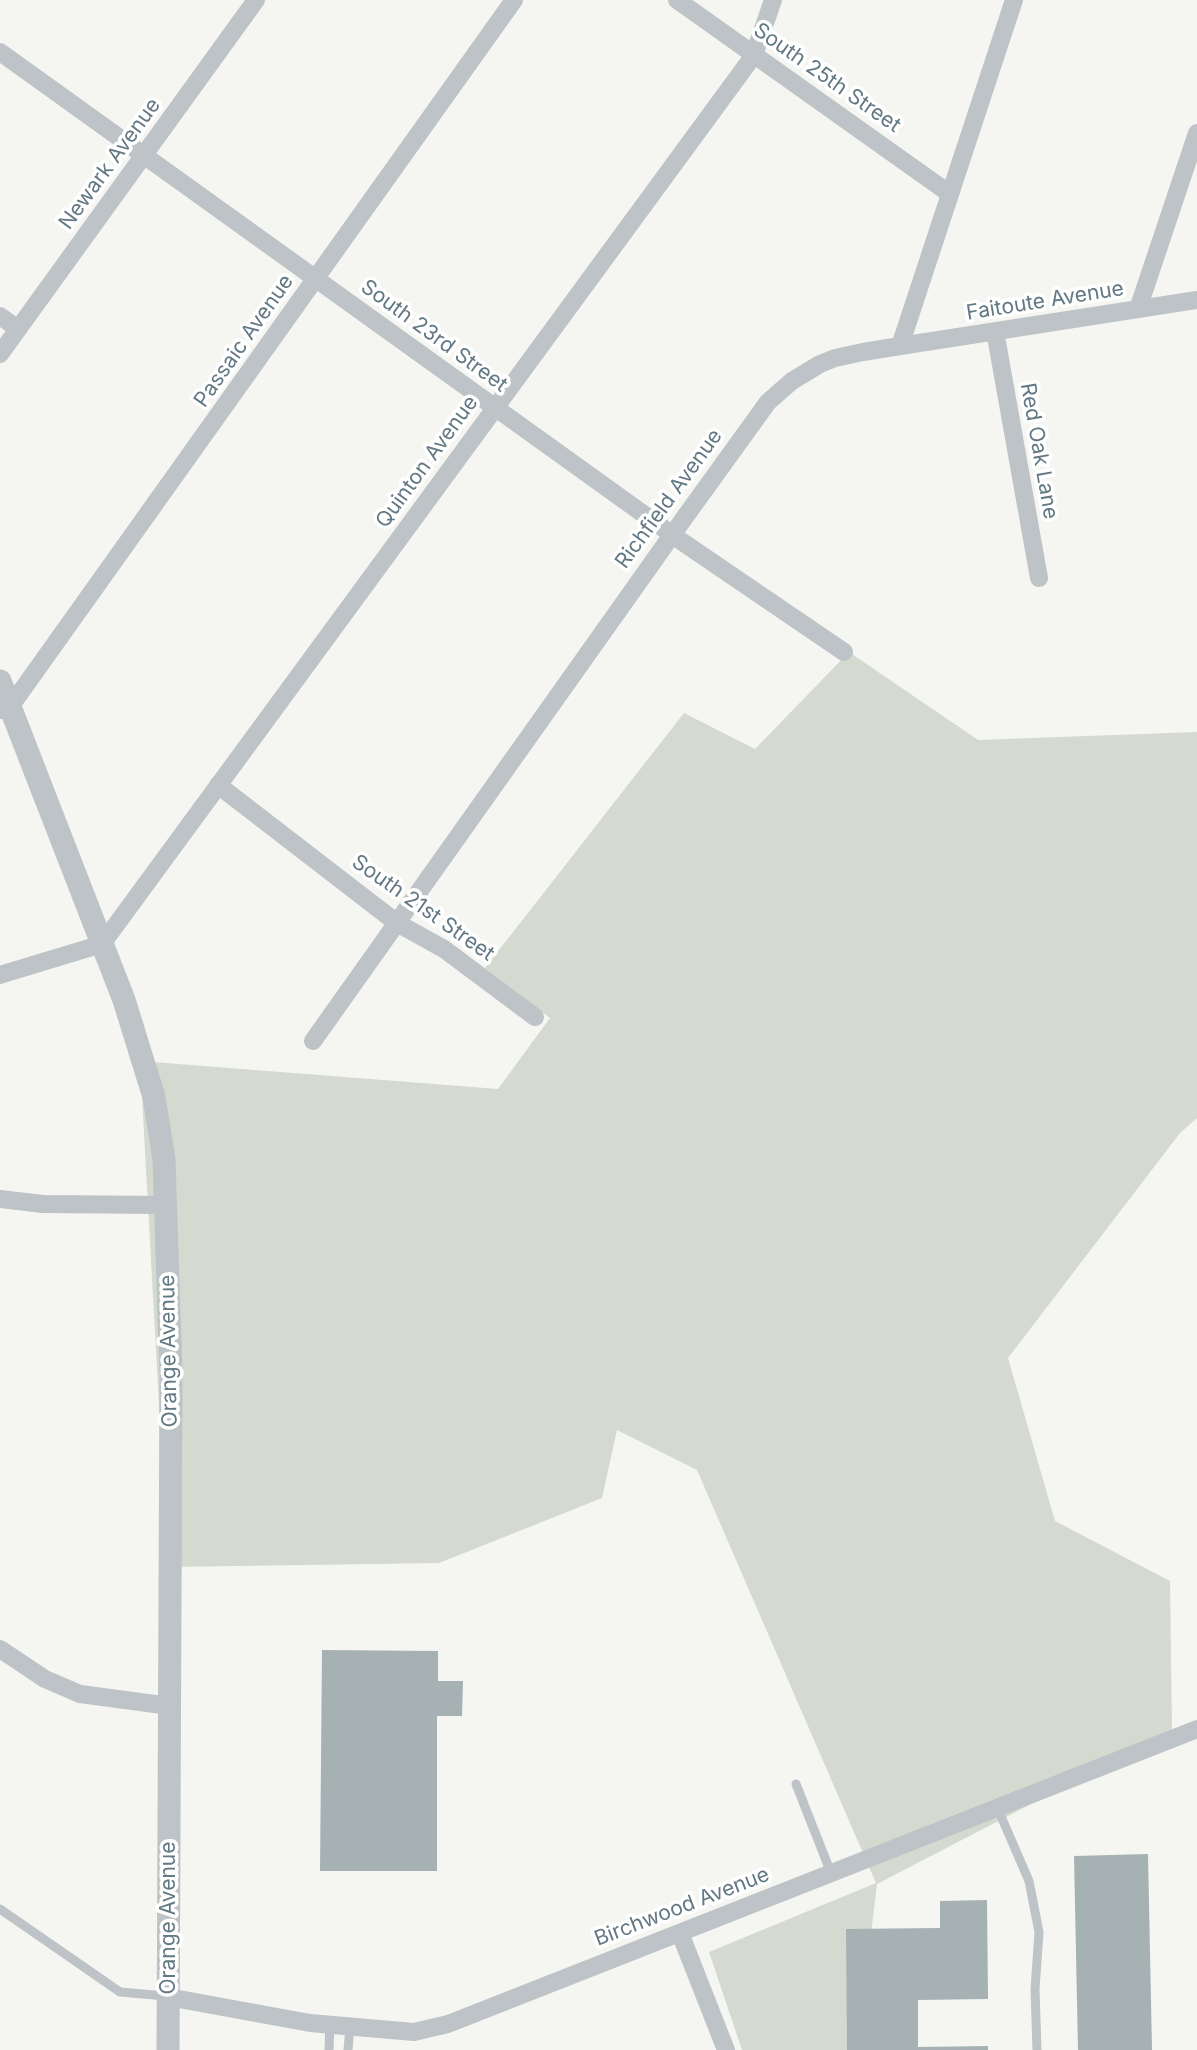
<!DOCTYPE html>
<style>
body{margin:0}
canvas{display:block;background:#f5f5f1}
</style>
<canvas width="1197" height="2050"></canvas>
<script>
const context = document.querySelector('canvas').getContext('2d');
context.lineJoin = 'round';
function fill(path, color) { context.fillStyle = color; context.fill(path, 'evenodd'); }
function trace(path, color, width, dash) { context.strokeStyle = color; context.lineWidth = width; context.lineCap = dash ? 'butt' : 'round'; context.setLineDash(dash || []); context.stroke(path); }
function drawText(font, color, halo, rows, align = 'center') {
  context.font = font + ' Inter,sans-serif'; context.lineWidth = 7; context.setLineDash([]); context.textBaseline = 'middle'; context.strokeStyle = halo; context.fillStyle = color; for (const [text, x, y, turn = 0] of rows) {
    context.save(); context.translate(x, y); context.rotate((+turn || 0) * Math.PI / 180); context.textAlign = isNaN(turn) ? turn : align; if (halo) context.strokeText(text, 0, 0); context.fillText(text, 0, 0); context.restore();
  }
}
const green = new Path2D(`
 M849 652 978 740 1197 732V1118L1180 1133 1008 1358 1055 1521 1170 1581 1172 1731 877 1884 857 2050H742L709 1952 876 1883 697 1470 617 1430 602 1498 439 1563 168 1567 140 1061 498 1089 550 1018 485 968 684 713 755 749Z`);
const building = new Path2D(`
 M322 1650 438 1651V1681H463L462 1716H437V1871H320Z
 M1148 1854 1152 2050H1078L1074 1856Z
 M987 1900 988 1999 918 2000V2047L988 2046V2050H847L846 1929 940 1928V1901Z`);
const service = new Path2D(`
 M796 1784 831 1873
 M997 1807 1029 1881 1039 1932 1035 1989 1037 2050
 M0 1909 120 1992 166 1996
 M329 2050 330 2024
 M348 2050 350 2026`);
const minor = new Path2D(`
 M677 0 950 194
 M0 52 681 541 844 652
 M1138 309 1197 133
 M0 316 18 329
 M995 331 1039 578
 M900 346 1197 300
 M0 354 256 0
 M1 710 10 707 514 0
 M218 785 397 923 444 949 535 1017
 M0 975 102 944 754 55 773 0
 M313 1041 672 535 768 402 792 381 820 364 835 358 863 352 900 346 1014 0
 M0 1199 43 1204 166 1205
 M0 1649 45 1679 80 1694 170 1706
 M680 1933 726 2050
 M168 1997 310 2023 414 2032 448 2024 1197 1729`);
const tertiary = new Path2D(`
 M0 681 124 1000 154 1097 164 1160 171 1374 168 2050`);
const streetNames = [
 ["South 25th Street",827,78,35],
 ["Newark Avenue",110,164,-54],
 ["Faitoute Avenue",1045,301,-9],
 ["South 23rd Street",434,336,36],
 ["Passaic Avenue",244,341,-55],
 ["Red Oak Lane",1039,451,80],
 ["Quinton Avenue",427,462,-54],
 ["Richfield Avenue",669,499,-54],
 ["South 21st Street",423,908,35],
 ["Orange Avenue",169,1351,-91],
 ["Birchwood Avenue",682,1907,-21],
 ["Orange Avenue",169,1918,-90]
];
fill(green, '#d5dad0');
fill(building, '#a6b1b4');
trace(service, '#bdc3c6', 9);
trace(minor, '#bdc3c6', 18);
trace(tertiary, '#bdc3c6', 23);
drawText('21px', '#627883', '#fff', streetNames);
</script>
